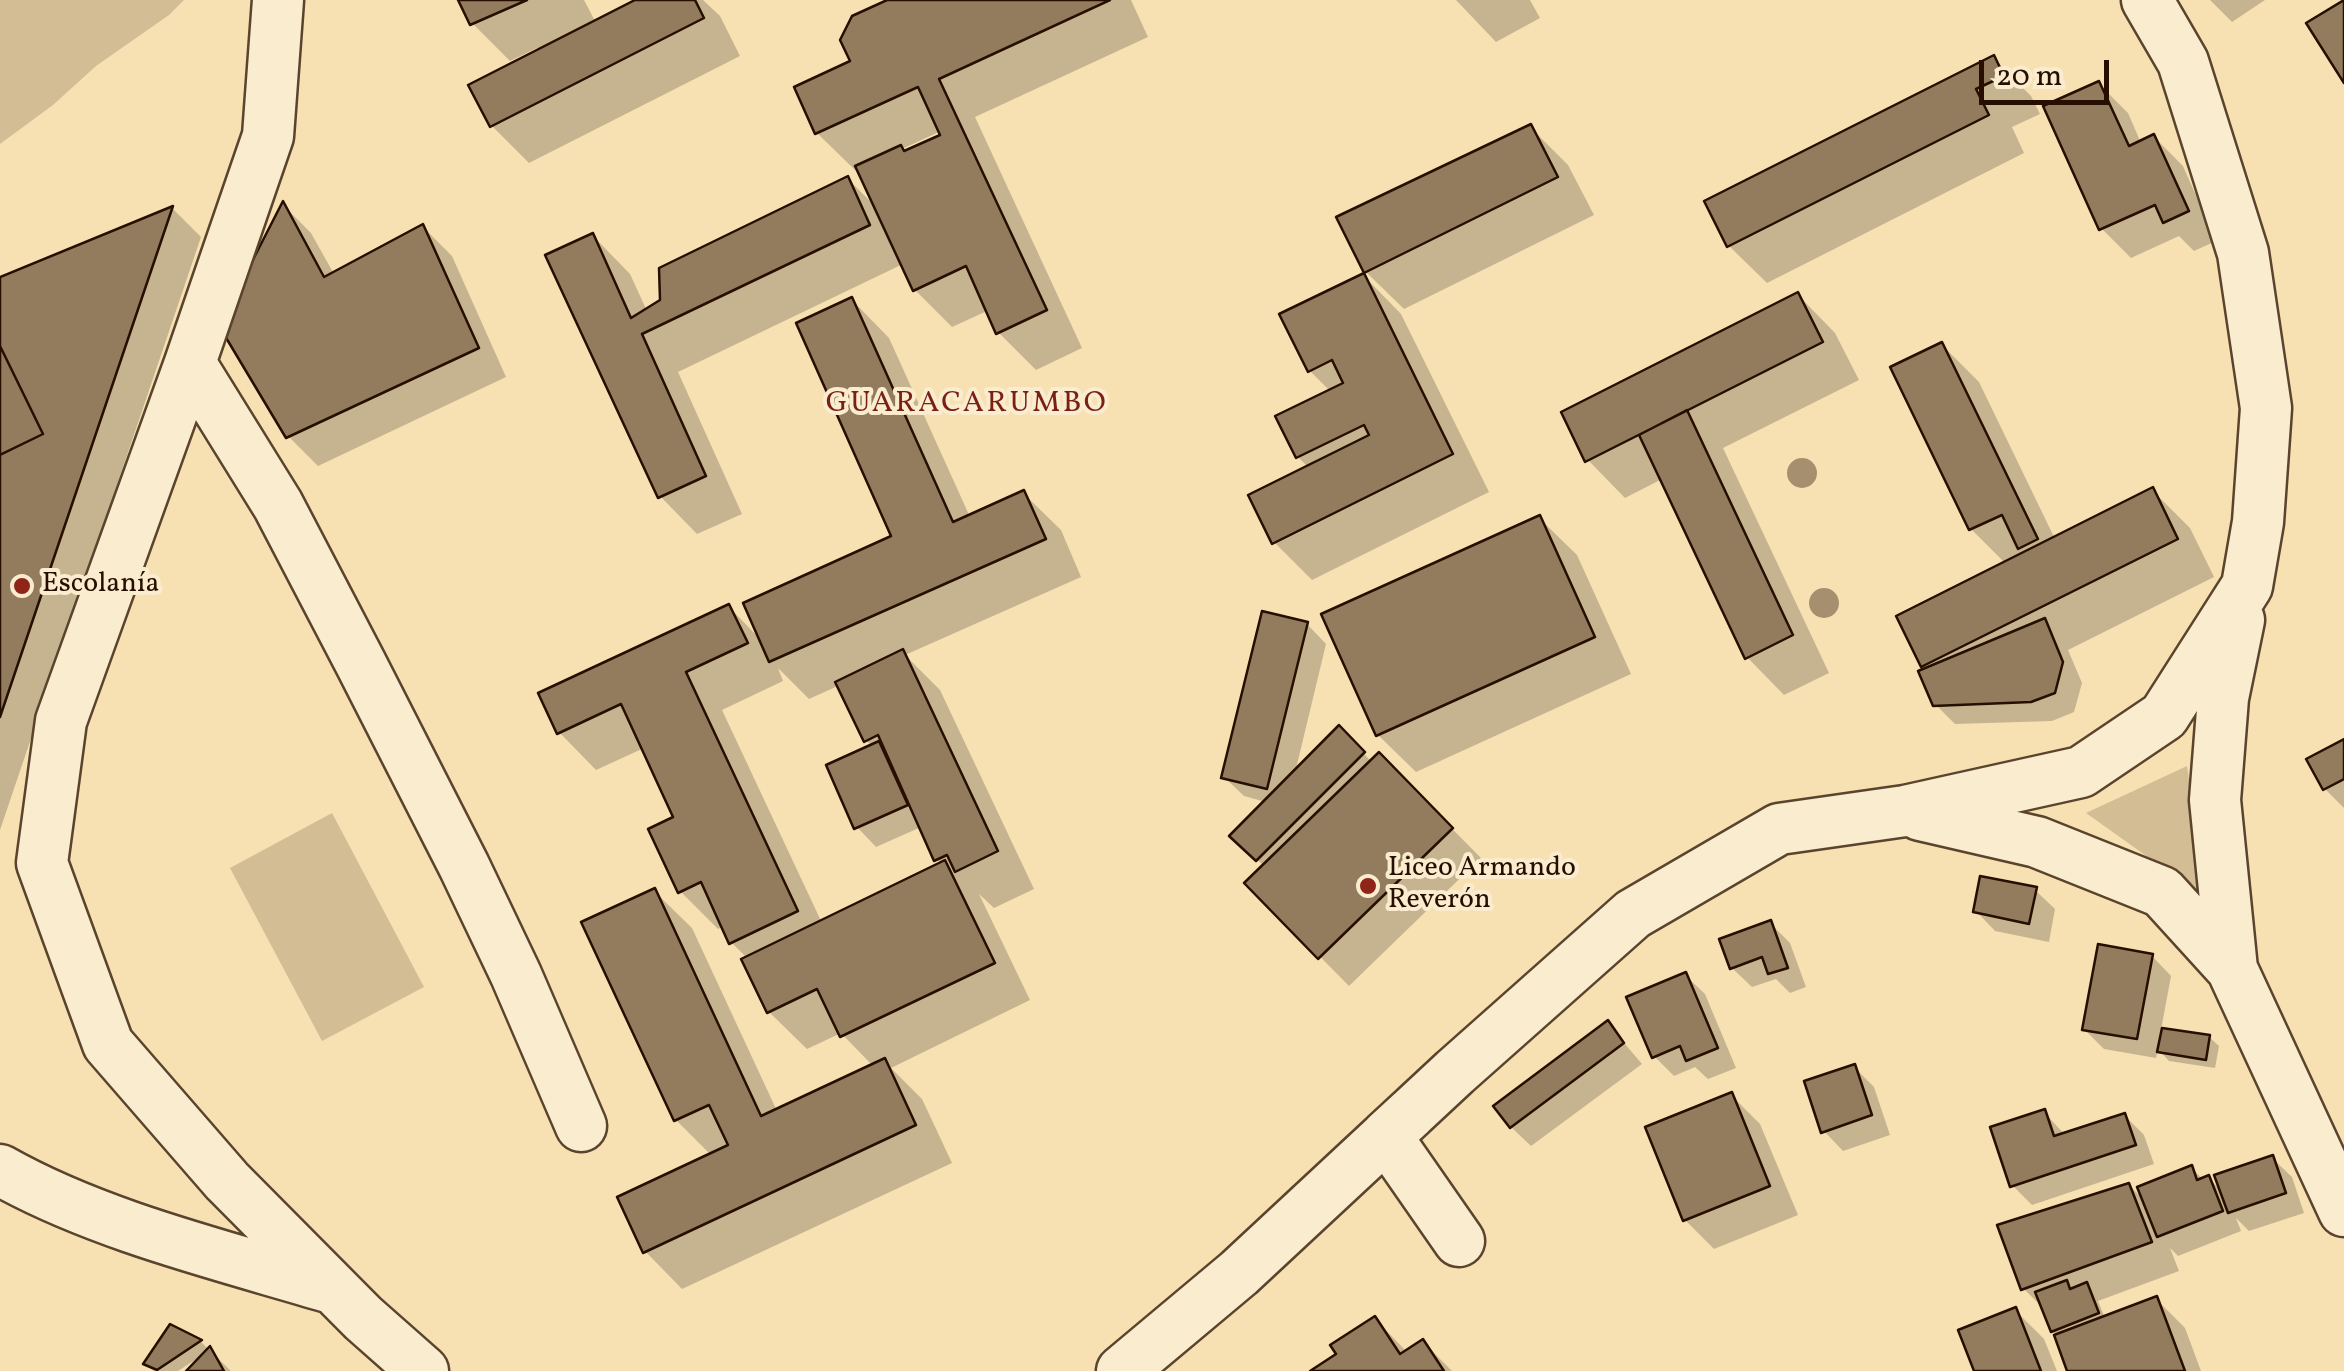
<!DOCTYPE html>
<meta charset="utf-8">
<style>
body{margin:0}
#map{position:relative;width:2344px;height:1371px;overflow:hidden;background:#f7e1b3;font-family:Vollkorn,serif}
canvas{display:block}
.scale{position:absolute;left:1979px;top:60px;width:130px;height:45px;box-sizing:border-box;border:5px solid #260f01;border-top:0;padding-left:12px;font-size:30px;line-height:35px;white-space:nowrap;color:#260f01;-webkit-text-stroke:8px #faecce;paint-order:stroke}
</style>
<div id="map">
<canvas width="2344" height="1371"></canvas>
<div class="scale">20 m</div>
</div>
<script>
const context = document.querySelector('canvas').getContext('2d');
context.lineJoin = 'round';
function fill(path, color) { context.fillStyle = color; context.fill(path, 'evenodd'); }
function trace(path, color, width, dash) { context.strokeStyle = color; context.lineWidth = width; context.lineCap = dash ? 'butt' : 'round'; context.setLineDash(dash || []); context.stroke(path); }
function drawText(font, color, halo, rows, align = 'center') {
  context.font = font + ' Vollkorn,serif'; context.lineWidth = 8; context.setLineDash([]); context.textBaseline = 'middle'; context.strokeStyle = halo; context.fillStyle = color; for (const [text, x, y, turn = 0] of rows) {
    context.save(); context.translate(x, y); context.rotate((+turn || 0) * Math.PI / 180); context.textAlign = isNaN(turn) ? turn : align; if (halo) context.strokeText(text, 0, 0); context.fillText(text, 0, 0); context.restore();
  }
}
const green = new Path2D(`
 M0 0H184L169 15 96 66 53 105 0 144Z
 M2187 766 2208 900 2086 813Z
 M332 813 424 987 322 1041 230 868Z`);
const shadow = new Path2D(`
 M460 0H584L596 23 641 0H703L720 16 740 56 529 163 492 126 539 52 537 48 510 61 472 23Z
 M893 0H1131L1148 37 975 117 1082 348 1036 370 998 332 987 311 952 327 915 290 903 264 678 372 742 514 697 534 660 496 593 236 630 274 647 311 848 179 877 208 859 168 855 170 817 133 853 62ZM941 131 944 136 906 153 902 149Z
 M1456 0H1530L1540 18 1496 42Z
 M2210 0H2265L2232 22Z
 M1993 58 2031 96 2040 114 2012 127 2024 153 1767 283 1729 246 1707 202Z
 M2099 84 2128 113 2141 143 2154 137 2183 166 2216 241 2194 251 2179 236 2131 258 2102 229Z
 M1530 127 1568 165 1594 215 1404 309 1366 272Z
 M283 205 311 233 334 274 423 227 452 256 506 377 318 466 288 436Z
 M173 209 201 237 0 830V280Z
 M1364 276 1401 314 1489 492 1312 580 1274 542 1309 468 1298 457 1331 392 1310 371Z
 M1798 295 1835 333 1859 380 1723 448 1829 673 1784 695 1747 657 1662 479 1625 498 1588 460Z
 M852 300 889 338 970 517 1023 493 1061 530 1081 577 905 655 940 690 1034 889 994 908 979 894 1030 1000 891 1068 922 1099 952 1163 682 1289 645 1251 712 1156 676 1120 584 923 654 891 692 928 777 1111 873 1066 841 1033 807 1049 769 1012 748 959 731 942 724 926 718 929 680 891 677 818 644 748 596 770 559 732 729 607 761 640 895 537ZM778 668 809 699 840 685 866 740 873 747 857 827 876 847 921 827 941 865 822 923 722 710 783 681Z
 M1942 345 1979 382 2055 539 2152 490 2190 528 2214 577 2068 650 2082 683 2074 712 2052 721 1955 724 1935 704 1928 670 1923 665 2006 564 1971 529Z
 M1539 518 1577 555 1631 674 1416 772 1378 735Z
 M1307 624 1326 644 1295 773 1339 729 1372 762 1379 755 1481 858 1349 986 1247 883 1264 866 1233 836 1266 802 1244 796 1224 777Z
 M2344 742V808L2325 789Z
 M2035 890 2055 909 2049 942 1995 931 1976 911Z
 M1770 923 1790 943 1806 987 1790 993 1776 979 1752 987 1732 968Z
 M2152 956 2171 976 2161 1030 2209 1037 2219 1046 2215 1068 2169 1061 2158 1049 2156 1058 2104 1049 2084 1029Z
 M1685 975 1705 994 1736 1068 1708 1079 1695 1067 1674 1076 1654 1056Z
 M1608 1024 1642 1064 1531 1146 1511 1127Z
 M1854 1067 1874 1087 1890 1135 1843 1151 1824 1131Z
 M1731 1095 1760 1124 1798 1215 1714 1249 1685 1220Z
 M2044 1112 2065 1135 2124 1115 2144 1135 2154 1164 2032 1205 2012 1185Z
 M2272 1158 2292 1177 2304 1213 2249 1231 2236 1218 2241 1231 2178 1256 2170 1248 2179 1271 2098 1301 2105 1318 2156 1299 2185 1328 2201 1371H2070L2045 1310 2023 1288 2129 1185 2146 1202 2191 1168 2204 1180 2209 1178 2223 1193Z
 M2015 1310 2044 1339 2057 1371H1977Z
 M1375 1319 1407 1352 1423 1342 1452 1371H1315L1339 1355Z
 M171 1327 201 1342 231 1371H189L201 1356 178 1371H154L146 1363Z`);
const building = new Path2D(`
 M458 0H527L470 25Z
 M635 0H695L704 18 490 127 468 85Z
 M887 0H1110L939 79 1047 310 996 334 966 266 913 291 855 166 901 145 904 151 940 135 918 87 815 134 794 87 850 61 840 40 852 16Z
 M2344 0V83L2306 23Z
 M1994 55 2004 76 1976 89 1989 115 1727 247 1704 201Z
 M2099 81 2129 146 2154 134 2189 211 2163 223 2155 205 2099 230 2043 106Z
 M1531 124 1558 177 1364 273 1336 217Z
 M848 176 870 225 642 334 706 476 658 498 545 255 593 233 631 318 660 300 659 268Z
 M283 201 324 277 423 224 479 348 286 438 219 326Z
 M173 206 0 717V455L43 434 0 346V277Z
 M1364 273 1453 454 1272 544 1248 495 1369 435 1364 425 1296 458 1275 416 1343 383 1332 360 1308 372 1279 314Z
 M1798 292 1823 342 1585 462 1561 412Z
 M852 297 953 522 1024 490 1046 539 769 662 743 603 891 536 796 323Z
 M1942 342 2038 539 2018 549 2002 515 1969 530 1890 367Z
 M0 346 43 434 0 455Z
 M1687 410 1793 635 1745 659 1639 435Z
 M2153 487 2178 539 1921 667 1896 616Z
 M1540 515 1595 637 1376 736 1321 614Z
 M729 604 748 643 686 672 798 911 729 944 701 882 678 893 648 829 673 817 621 704 557 734 538 693Z
 M1262 611 1308 622 1267 789 1221 778Z
 M2045 618 2063 662 2055 693 2031 702 1933 706 1918 671Z
 M903 649 998 851 955 872 947 855 934 861 878 735 864 742 835 682Z
 M1339 725 1365 752 1256 861 1229 836Z
 M2344 739V779L2323 790 2306 759Z
 M879 741 908 805 854 829 826 765Z
 M1379 752 1453 828 1318 959 1244 883Z
 M945 860 995 963 840 1037 817 989 767 1013 741 959Z
 M1980 876 2037 887 2029 924 1973 912Z
 M655 888 761 1116 885 1058 916 1125 643 1253 617 1197 728 1145 709 1105 674 1121 581 922Z
 M1771 920 1788 968 1768 974 1762 957 1730 969 1719 939Z
 M2098 944 2153 954 2137 1039 2082 1030Z
 M1686 972 1718 1048 1686 1061 1680 1046 1652 1058 1626 997Z
 M1608 1020 1624 1043 1510 1128 1493 1106Z
 M2162 1028 2210 1035 2206 1060 2157 1052Z
 M1855 1064 1872 1115 1821 1133 1804 1081Z
 M1732 1092 1770 1186 1683 1221 1645 1127Z
 M2045 1109 2054 1136 2125 1113 2136 1145 2010 1187 1990 1127Z
 M2273 1155 2286 1193 2228 1213 2214 1175Z
 M2192 1165 2197 1180 2209 1175 2223 1211 2157 1237 2137 1187Z
 M2129 1183 2152 1242 2021 1290 1997 1225Z
 M2067 1280 2070 1289 2087 1282 2099 1313 2051 1332 2035 1292Z
 M2157 1296 2185 1371H2067L2054 1335Z
 M2016 1307 2041 1371H1974L1958 1330Z
 M1375 1316 1400 1354 1423 1339 1444 1371H1310L1336 1354 1330 1345Z
 M170 1324 202 1340 157 1370 143 1364Z
 M210 1346 224 1371H186Z`);
const minor = new Path2D(`
 M278 0 268 136 190 363 61 721 42 863 108 1044 227 1181 363 1318 423 1371
 M190 363 278 505 361 664 464 866 516 975 581 1126
 M1920 815 2037 842 2162 892 2232 969 2344 1211
 M2232 969 2215 800 2223 698 2239 620
 M1411 1113 1386 1136 1459 1241
 M0 1170C97 1225 221 1255 328 1287
 M1122 1371 1239 1273 1455 1072 1633 914 1779 829 1905 811 2081 772 2164 716 2247 586 2258 522 2266 408 2243 253 2183 62 2147 0`);
const trees = [
 [1802,473],
 [1824,603]
];
const markers = [
 [22,586,10,"#8f2418"],
 [1368,886,10,"#8f2418"]
];
const poiNames = [
 ["Escolanía",42,586],
 ["Liceo Armando",1388,870],
 ["Reverón",1388,902]
];
const neighbourhoodNames = [
 ["GUARACARUMBO",967,405]
];
fill(green, '#d3bd95');
fill(shadow, '#0003');
fill(building, '#937c5e');
trace(building, '#260f01', 2.5);
trace(minor, '#5a442e', 55);
trace(minor, '#faecce', 50);
context.fillStyle = '#a68f6e';
for (const [x, y] of trees) { context.beginPath(); context.arc(x, y, 15, 0, 2 * Math.PI); context.fill(); }
for (const [x, y, r, color] of markers) { const dot = new Path2D(); dot.arc(x, y, r, 0, 2 * Math.PI); context.fillStyle = color; context.fill(dot); trace(dot, '#faecce', 4); }
drawText('28px', '#260f01', '#faecce', poiNames, 'left');
context.letterSpacing = '2.5px';
drawText('30px', '#7a1f14', '#faecce', neighbourhoodNames);
context.letterSpacing = '0px';
</script>
